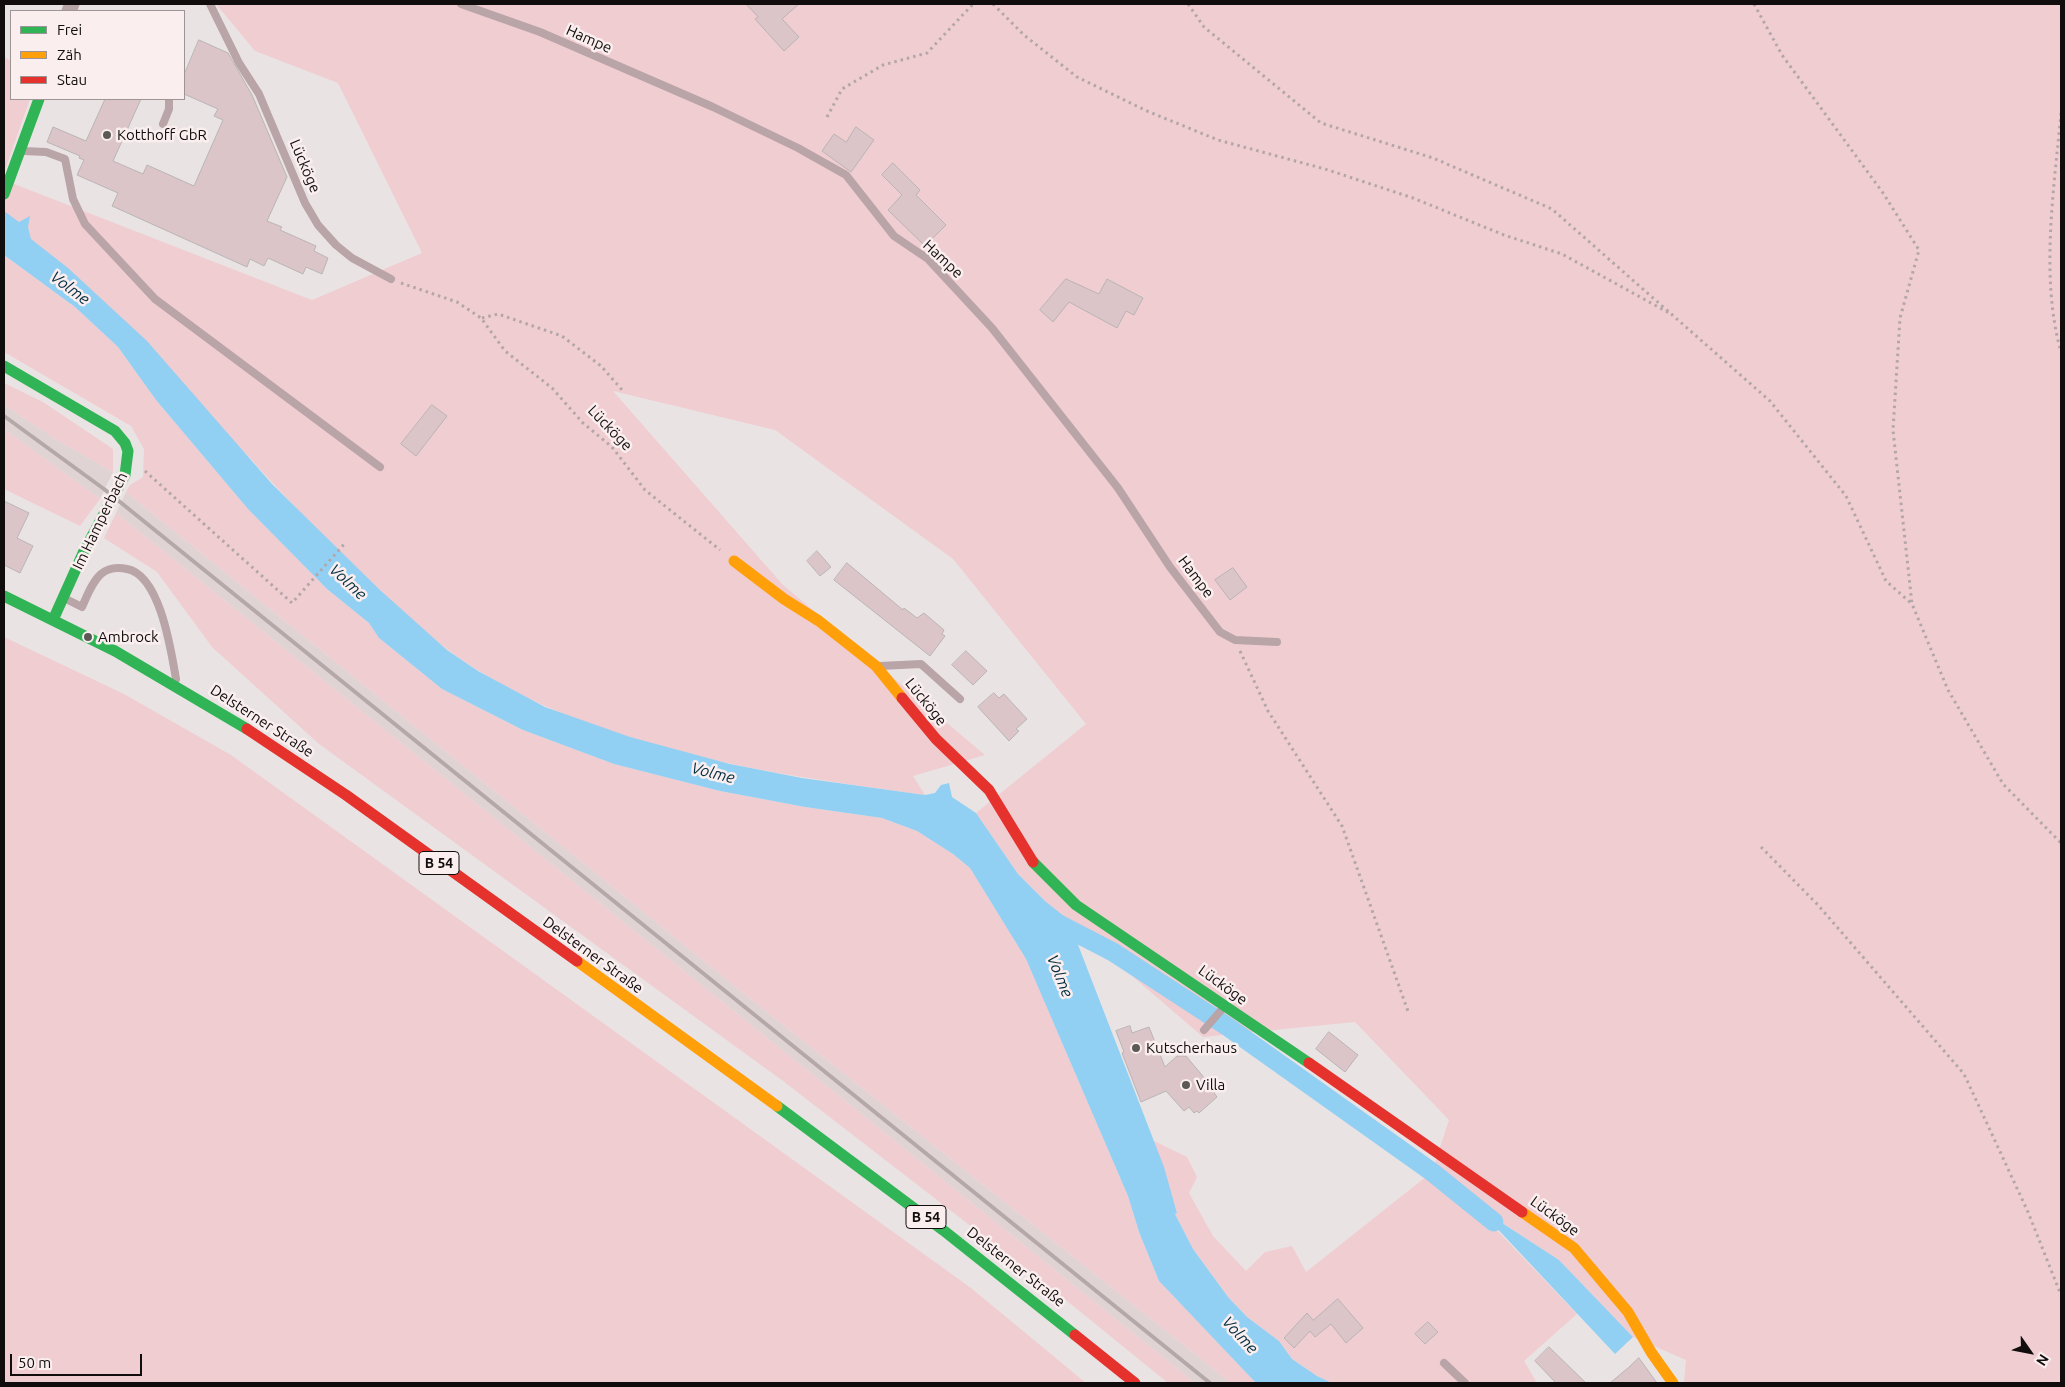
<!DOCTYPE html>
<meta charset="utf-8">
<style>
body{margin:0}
#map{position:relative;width:2065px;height:1387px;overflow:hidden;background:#eae3e4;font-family:Ubuntu,sans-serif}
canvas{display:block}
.frame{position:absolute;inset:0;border:5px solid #110d0d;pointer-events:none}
.legend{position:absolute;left:10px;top:10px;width:175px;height:90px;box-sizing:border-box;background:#faeeef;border:1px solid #9d9495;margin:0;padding:6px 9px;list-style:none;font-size:15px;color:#110d0d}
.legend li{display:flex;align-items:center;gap:10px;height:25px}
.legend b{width:25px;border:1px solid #9d9495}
.north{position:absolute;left:2005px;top:1327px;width:50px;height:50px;-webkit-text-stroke:4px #faeeef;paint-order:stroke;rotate:123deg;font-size:14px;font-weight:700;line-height:20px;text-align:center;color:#110d0d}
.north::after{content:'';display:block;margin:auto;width:18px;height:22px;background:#110d0d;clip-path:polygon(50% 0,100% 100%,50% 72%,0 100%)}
.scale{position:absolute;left:10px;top:1354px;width:132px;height:22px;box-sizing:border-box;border:2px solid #110d0d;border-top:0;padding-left:6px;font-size:15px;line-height:18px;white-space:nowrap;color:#110d0d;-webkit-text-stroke:4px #faeeef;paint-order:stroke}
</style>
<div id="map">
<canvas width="2065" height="1387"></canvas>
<div class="frame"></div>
<ul class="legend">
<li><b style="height:6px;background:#30b455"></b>Frei</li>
<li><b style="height:6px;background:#ff9f0a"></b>Zäh</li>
<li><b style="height:6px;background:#e5322d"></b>Stau</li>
</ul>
<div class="north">N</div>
<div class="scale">50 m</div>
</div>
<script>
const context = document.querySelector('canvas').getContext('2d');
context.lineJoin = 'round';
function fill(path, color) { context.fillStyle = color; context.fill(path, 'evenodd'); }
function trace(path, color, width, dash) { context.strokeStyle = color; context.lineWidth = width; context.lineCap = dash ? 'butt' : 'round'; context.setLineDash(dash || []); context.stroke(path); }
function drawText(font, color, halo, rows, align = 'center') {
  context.font = font + ' Ubuntu,sans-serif'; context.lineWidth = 5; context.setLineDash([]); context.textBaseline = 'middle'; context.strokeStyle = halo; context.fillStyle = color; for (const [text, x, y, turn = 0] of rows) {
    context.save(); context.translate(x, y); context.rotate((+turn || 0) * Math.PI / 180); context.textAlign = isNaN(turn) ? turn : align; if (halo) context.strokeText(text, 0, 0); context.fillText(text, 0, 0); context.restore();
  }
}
const built = new Path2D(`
 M4 405 57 440 113 472 100 499 4 429Z
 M126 492 742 992 1231 1383H1195L116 513Z`);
const green = new Path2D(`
 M216 4H2061V1383H1684L1686 1360 1633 1337 1559 1260 1478 1207 1490 1223 1577 1314 1524 1361 1537 1383H1332L1317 1376 1292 1359 1279 1341 1247 1317 1228 1297 1193 1249 1175 1214 1177 1212 1154 1141 1187 1157 1197 1177 1189 1193 1213 1236 1246 1271 1265 1252 1292 1246 1306 1272 1432 1172 1449 1120 1355 1022 1203 1037 1045 901 1018 874 976 813 1086 724 953 559 775 430 613 391 783 585 985 755 913 776 925 795C774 774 612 753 479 671 433 643 393 603 354 565 318 530 283 496 250 458L4 223V180L312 300 422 253 338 83 255 51Z
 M4 57 11 61V99H30L4 173Z
 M4 255 75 307 118 347 156 400 248 509 327 589 369 623 379 638 442 689 523 730 614 764 720 791 805 807 882 818 917 831 953 854 970 868 1026 959 1128 1196 1139 1232 1159 1281 1256 1383H1231L742 992 126 492 130 485 143 477 144 449 131 426 4 352Z
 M4 383 43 402 113 449V472L57 440 4 405Z
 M4 429 100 499 80 526 4 489Z
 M116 513 1195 1383H1168L1056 1292 783 1081 319 744 212 647 157 572 104 538Z
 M4 637 124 694 231 755 971 1288 1086 1383H4Z`);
const water = new Path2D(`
 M4 211 19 222 30 216 28 227 31 239 68 268 147 341 272 484 380 590 447 650 478 671 545 707 630 737 730 764 802 778 925 795 935 793 941 785 949 783 952 797 976 813 1018 874 1045 901 1080 929 1075 937 1164 1167 1177 1213 1175 1214 1193 1249 1228 1297 1247 1317 1279 1341 1292 1359 1317 1376 1332 1383H1256L1159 1281 1139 1232 1128 1196 1026 959 970 868 953 854 917 831 882 818 805 807 720 791 614 764 523 730 442 689 379 638 369 623 327 589 248 509 156 400 118 347 75 307 4 255Z
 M1476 1206 1559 1260 1633 1337 1615 1354Z`);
const canal = new Path2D(`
 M1055 922 1113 952 1228 1027 1432 1172 1494 1222`);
const building = new Path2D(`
 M746 4H799L782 19 799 37 784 51 755 19 758 17Z
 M199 40 228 53 252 95 287 177 267 221 282 227 280 230 316 246 314 251 328 258 322 274 306 267 303 274 268 258 264 266 250 259 247 267 112 206 118 193 77 175 84 160 79 158 80 156 47 142 53 127 86 141 105 99H141L113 161 143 174 147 165 194 186 223 120 214 116 218 109 184 94V75Z
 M856 127 874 140 851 172 822 151 834 134 846 142Z
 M893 163 920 190 916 195 946 225 925 246 888 210 902 195 882 175Z
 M1066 279 1099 294 1107 279 1143 298 1134 315 1126 311 1117 328 1069 302 1053 322 1040 310Z
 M432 405 447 416 416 456 401 444Z
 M4 501 29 513 17 538 33 546 20 573 4 565Z
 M817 551 831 567 820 576 807 561Z
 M847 563 903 610 904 608 917 618 924 613 944 630 942 634 945 636 930 656 834 580Z
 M1233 568 1247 587 1230 600 1215 580Z
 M966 651 987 671 973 685 952 665Z
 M994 693 999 698 1004 694 1027 719 1016 729 1019 731 1009 741 978 707Z
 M1130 1026 1132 1033 1149 1027 1165 1067 1177 1056H1186L1211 1086 1210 1087 1217 1097 1199 1113 1197 1111 1194 1113 1189 1107 1184 1111 1166 1091 1141 1102 1122 1053 1124 1052 1116 1031Z
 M1329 1032 1358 1055 1345 1072 1316 1049Z
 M1338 1299 1363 1328 1346 1343 1331 1324 1315 1337 1310 1331 1294 1348 1284 1338 1307 1313 1313 1320Z
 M1428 1322 1438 1332 1425 1344 1415 1334Z
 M1549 1347 1586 1383H1556L1535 1361Z
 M1639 1358 1657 1383H1610L1628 1368Z`);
const path = new Path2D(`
 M993 4 1024 35 1077 77 1147 111 1218 140 1325 169 1413 198 1504 235 1562 254 1671 314
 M1188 4 1204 27 1321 123 1433 158 1552 209 1770 401 1846 496 1886 581 1912 604
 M1754 4 1782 55 1883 193 1919 250 1900 318 1893 430 1912 604 1948 690 2003 784 2061 843
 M2061 113C2054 189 2040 278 2061 352
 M827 117 842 89 883 65 927 53 973 4
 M401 283 457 302 481 318 505 351 552 388 583 423 612 447 645 490 720 550
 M482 318 498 314 562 336 601 366 623 391
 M145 471 292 603 346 542
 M1240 651 1268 711 1342 826 1409 1014
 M1761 847 1818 905 1964 1074 2028 1212 2061 1295`);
const lane = new Path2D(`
 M210 4 239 63 259 94 305 203 318 225 336 245 352 258 391 279
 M461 4 540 32 713 107 798 148 846 175 894 236 928 259 992 328 1118 488 1170 567 1220 632 1235 640 1277 642
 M163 124 169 109V99
 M23 151 46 152 65 159 73 199 85 224 155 299 380 467
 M64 598 82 607C87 596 92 582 101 574 108 568 118 567 127 569 160 575 171 650 176 679
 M880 666 921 664 960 699
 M1204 1030 1224 1007
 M1444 1363 1465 1383`);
const street = new Path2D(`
 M69 11 72 4`);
const fast = new Path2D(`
 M4 194 39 99
 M4 366 115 431 125 443 128 451 125 475 84 551 53 620
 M4 596 115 651 247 729
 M1033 862 1076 905 1309 1063
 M777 1106 943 1230 1075 1335`);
const slow = new Path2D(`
 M734 561 784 599 819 621 876 666 902 698
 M577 961 777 1106
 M1522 1212 1574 1248 1628 1312 1651 1352 1673 1383`);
const jam = new Path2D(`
 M902 698 936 739 989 790 1033 862
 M247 729 346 795 577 961
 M1309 1063 1522 1212
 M1075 1335 1135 1383`);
const rail = new Path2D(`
 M4 416 104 489 1210 1383`);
const markers = [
 [107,135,5,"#5d5858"],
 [88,637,5,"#5d5858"],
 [1136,1048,5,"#5d5858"],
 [1186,1085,5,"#5d5858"]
];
const shields = [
 [439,863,40],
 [926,1217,40]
];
const shieldNames = [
 ["B 54",439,863],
 ["B 54",926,1217]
];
const streetNames = [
 ["Hampe",589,39,24],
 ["Lücköge",305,166,67],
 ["Hampe",943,259,43],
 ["Lücköge",610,428,46],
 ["Im Hamperbach",100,521,-64],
 ["Hampe",1196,577,53],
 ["Lücköge",926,702,51],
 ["Delsterner Straße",262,721,33],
 ["Delsterner Straße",593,955,36],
 ["Lücköge",1223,985,36],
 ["Lücköge",1555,1216,36],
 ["Delsterner Straße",1016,1267,38]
];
const poiNames = [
 ["Kotthoff GbR",117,135],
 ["Ambrock",98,637],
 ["Kutscherhaus",1146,1048],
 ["Villa",1196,1085]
];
const waterNames = [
 ["Volme",70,288,37],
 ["Volme",348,582,43],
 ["Volme",713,773,14],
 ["Volme",1060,976,68],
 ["Volme",1240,1335,47]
];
fill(built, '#e0d3d4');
fill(green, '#f0cdd1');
fill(water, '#92d0f3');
trace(canal, '#92d0f3', 19);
fill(building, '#dbc5c8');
trace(building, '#b9b4b5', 1);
trace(path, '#b3a6a8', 3, [2.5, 4]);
trace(lane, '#b9a4a7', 8);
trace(street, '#b9a4a7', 15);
trace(fast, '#30b455', 11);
trace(slow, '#ff9f0a', 11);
trace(jam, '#e5322d', 11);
trace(rail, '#b4a8a9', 4);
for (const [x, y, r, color] of markers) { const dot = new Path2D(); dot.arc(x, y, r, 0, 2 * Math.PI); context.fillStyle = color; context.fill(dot); trace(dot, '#faeeef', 2); }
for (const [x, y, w] of shields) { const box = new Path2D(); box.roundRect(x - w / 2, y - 11.5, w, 23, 4); context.fillStyle = '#faeeef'; context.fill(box); trace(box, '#110d0d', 1); }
drawText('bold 14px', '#110d0d', null, shieldNames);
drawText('15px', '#110d0d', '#faeeef', streetNames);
drawText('15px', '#110d0d', '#faeeef', poiNames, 'left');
drawText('italic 16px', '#022e41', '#faeeef', waterNames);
</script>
